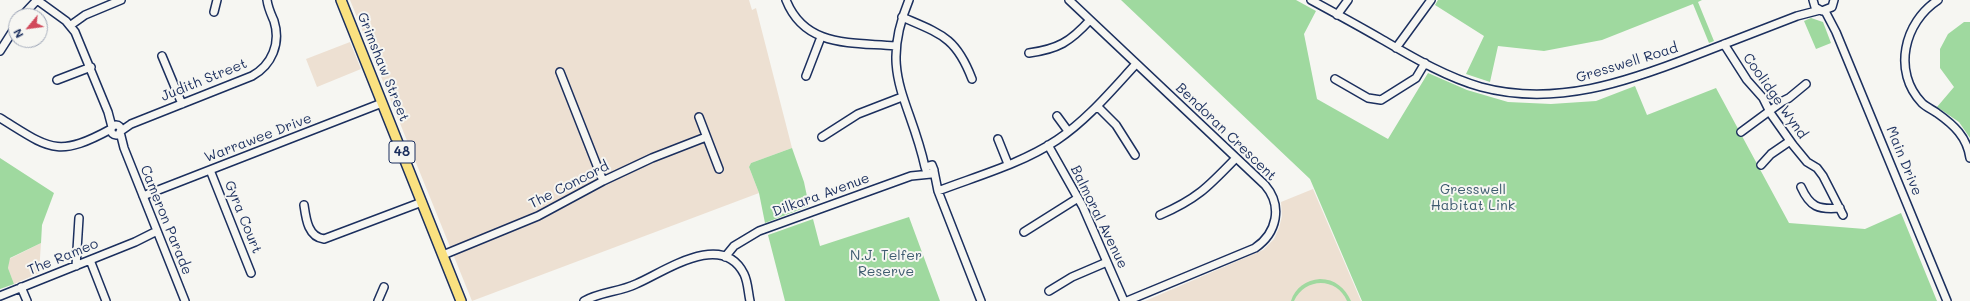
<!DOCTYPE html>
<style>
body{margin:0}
#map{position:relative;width:1970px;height:301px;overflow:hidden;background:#f6f6f2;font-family:Mali,sans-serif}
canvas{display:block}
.north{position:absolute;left:8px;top:8px;width:40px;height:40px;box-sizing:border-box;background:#f6f6f2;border:1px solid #9ea6b7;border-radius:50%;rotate:241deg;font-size:11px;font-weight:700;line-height:16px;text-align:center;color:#1b2f5e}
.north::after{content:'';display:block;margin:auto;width:14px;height:18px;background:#d1495b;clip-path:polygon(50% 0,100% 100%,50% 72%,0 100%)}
</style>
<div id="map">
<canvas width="1970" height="301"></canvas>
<div class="north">N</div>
</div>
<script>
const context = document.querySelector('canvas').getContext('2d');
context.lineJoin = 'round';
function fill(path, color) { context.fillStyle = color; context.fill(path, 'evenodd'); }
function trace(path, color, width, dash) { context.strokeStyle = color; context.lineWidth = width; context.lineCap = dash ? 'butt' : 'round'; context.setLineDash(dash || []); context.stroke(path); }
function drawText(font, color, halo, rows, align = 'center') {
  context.font = font + ' Mali,sans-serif'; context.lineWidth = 4; context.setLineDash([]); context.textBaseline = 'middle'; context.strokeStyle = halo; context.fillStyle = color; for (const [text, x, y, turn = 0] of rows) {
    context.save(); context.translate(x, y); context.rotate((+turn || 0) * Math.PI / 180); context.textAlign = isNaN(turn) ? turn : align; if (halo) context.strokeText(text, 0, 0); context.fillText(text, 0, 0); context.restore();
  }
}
const built = new Path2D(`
 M350 0H749L752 10 756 8 792 148 751 163 749 167 759 193 472 301Z
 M350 42 361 69 317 87 306 59Z
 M1313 189 1361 301H1145L1263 250 1274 239 1279 228 1282 216 1281 202Z
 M41 243 39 273 14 284 8 268 9 259Z`);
const green = new Path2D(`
 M1121 0H1296L1316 11 1304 34 1317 99 1388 139 1428 73 1467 90 1508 102 1551 104 1596 101 1635 86 1647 115 1716 88 1789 223 1865 229 1901 213 1937 301H1362L1310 179Z
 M1438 0H1702L1698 2 1714 41 1709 43 1693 4 1602 40 1544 51 1498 46 1490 82 1466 74 1484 36 1435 5Z
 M1811 18 1823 22 1831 43 1816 49 1804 21Z
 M1964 22H1970V138L1959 122 1937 107 1954 87 1940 68V49L1948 34Z
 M792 148 804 182 809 206 765 223 759 193 749 167 751 163Z
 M0 158 54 193 42 225 41 243 10 258 8 268 14 284 0 289Z
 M909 217 940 301H785L768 235 813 219 820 246Z
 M1320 279C1335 279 1345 288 1351 301H1347C1337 277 1305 277 1294 301H1291C1295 288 1306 280 1320 279Z`);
const minor = new Path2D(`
 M37 0 66 21 75 32 108 112 112 127
 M786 0C805 48 852 42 895 46
 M909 0C878 74 910 98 925 167
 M1069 0 1265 185C1283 206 1277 233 1255 248L1127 301
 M1311 0C1335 13 1359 26 1383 40 1414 58 1446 77 1481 87 1555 107 1627 82 1696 55 1729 42 1763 29 1797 16L1820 10
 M1813 0 1815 7 1822 11 1832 7 1834 0
 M1938 0C1904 22 1892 72 1922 103 1926 107 1933 110 1937 113 1954 125 1967 137 1970 158
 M1825 11 1836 32 1947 301
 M214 12 217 0
 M23 15 37 0
 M1337 15 1348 0
 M902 17C941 34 956 37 972 79
 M71 25 85 15 121 0
 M1724 44 1747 80 1763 98 1771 114 1793 145 1807 162 1817 168 1823 176 1843 215
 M1396 48 1431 0
 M0 51 16 26
 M1029 53C1058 49 1070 42 1090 20
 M162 56 182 104
 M560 72 603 181
 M806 76 821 37
 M1335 79 1368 98 1381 100 1416 78 1425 63
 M57 80 91 67
 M1097 106 1116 125 1135 155
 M1057 116 1068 131
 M699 117 719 169
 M0 118C49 148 56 159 111 129
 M111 130a5 5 0 1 1 10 0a5 5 0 1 1-10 0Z
 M121 131 131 124 252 76C272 65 281 43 274 21 271 14 268 8 267 0
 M120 132 124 148 185 301
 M1741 132 1783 101 1789 98 1806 84
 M822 137 858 114 902 97
 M998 139 1008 164
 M1048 145 1083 207 1124 301
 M1761 165 1771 154 1790 141
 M210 170 251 273
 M934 171 938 191 981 301
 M1801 187C1810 207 1818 210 1840 208
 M938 191C977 176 1021 164 1057 140 1087 120 1111 91 1136 64
 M143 196 382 103
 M304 205C306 219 308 237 324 239L422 202
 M1160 215C1197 199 1208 187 1236 158
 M1024 232 1078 198
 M443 255 538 216 603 181 652 158 706 137
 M725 257 734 246 759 231 911 176 931 174 934 170 932 165 925 167 927 173
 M90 260 106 301
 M76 266 79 218
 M21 287 27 301
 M1049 291 1072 277 1107 262
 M0 296 135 242 157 231
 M378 301 384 287
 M584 301C600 292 619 292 636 284 664 272 722 230 744 274 748 282 748 292 750 301`);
const major = new Path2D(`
 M341 0 461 301`);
const shields = [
 [402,152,26]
];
const shieldNames = [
 ["48",402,152]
];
const streetNames = [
 ["Gresswell Road",1627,63,-17],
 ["Grimshaw Street",383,67,68],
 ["Judith Street",204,80,-22],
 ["Coolidge Wynd",1775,96,55],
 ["Bendoran Crescent",1226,132,44],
 ["Warrawee Drive",258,138,-21],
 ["Main Drive",1904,161,68],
 ["The Concord",569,185,-27],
 ["Dilkara Avenue",821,195,-20],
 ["Gyra Court",243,217,68],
 ["Balmoral Avenue",1099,217,64],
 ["Cameron Parade",166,220,68],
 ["The Rameo",63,257,-22]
];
const parkNames = [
 ["Gresswell",1473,190],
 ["Habitat Link",1473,206],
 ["N.J. Telfer",886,256],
 ["Reserve",886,272]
];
fill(built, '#ede0d2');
fill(green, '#9fd99f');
trace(minor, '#1b2f5e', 10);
trace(major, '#1b2f5e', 12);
trace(minor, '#f6f6f2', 7);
trace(major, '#fae180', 9);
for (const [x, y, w] of shields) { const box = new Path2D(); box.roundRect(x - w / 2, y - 11, w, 22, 3); context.fillStyle = '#f6f6f2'; context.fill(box); trace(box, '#1b2f5e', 1); }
drawText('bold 13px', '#1b2f5e', null, shieldNames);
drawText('14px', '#1b2f5e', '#f6f6f2', streetNames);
drawText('14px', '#3c5a6e', '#f6f6f2', parkNames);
</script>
